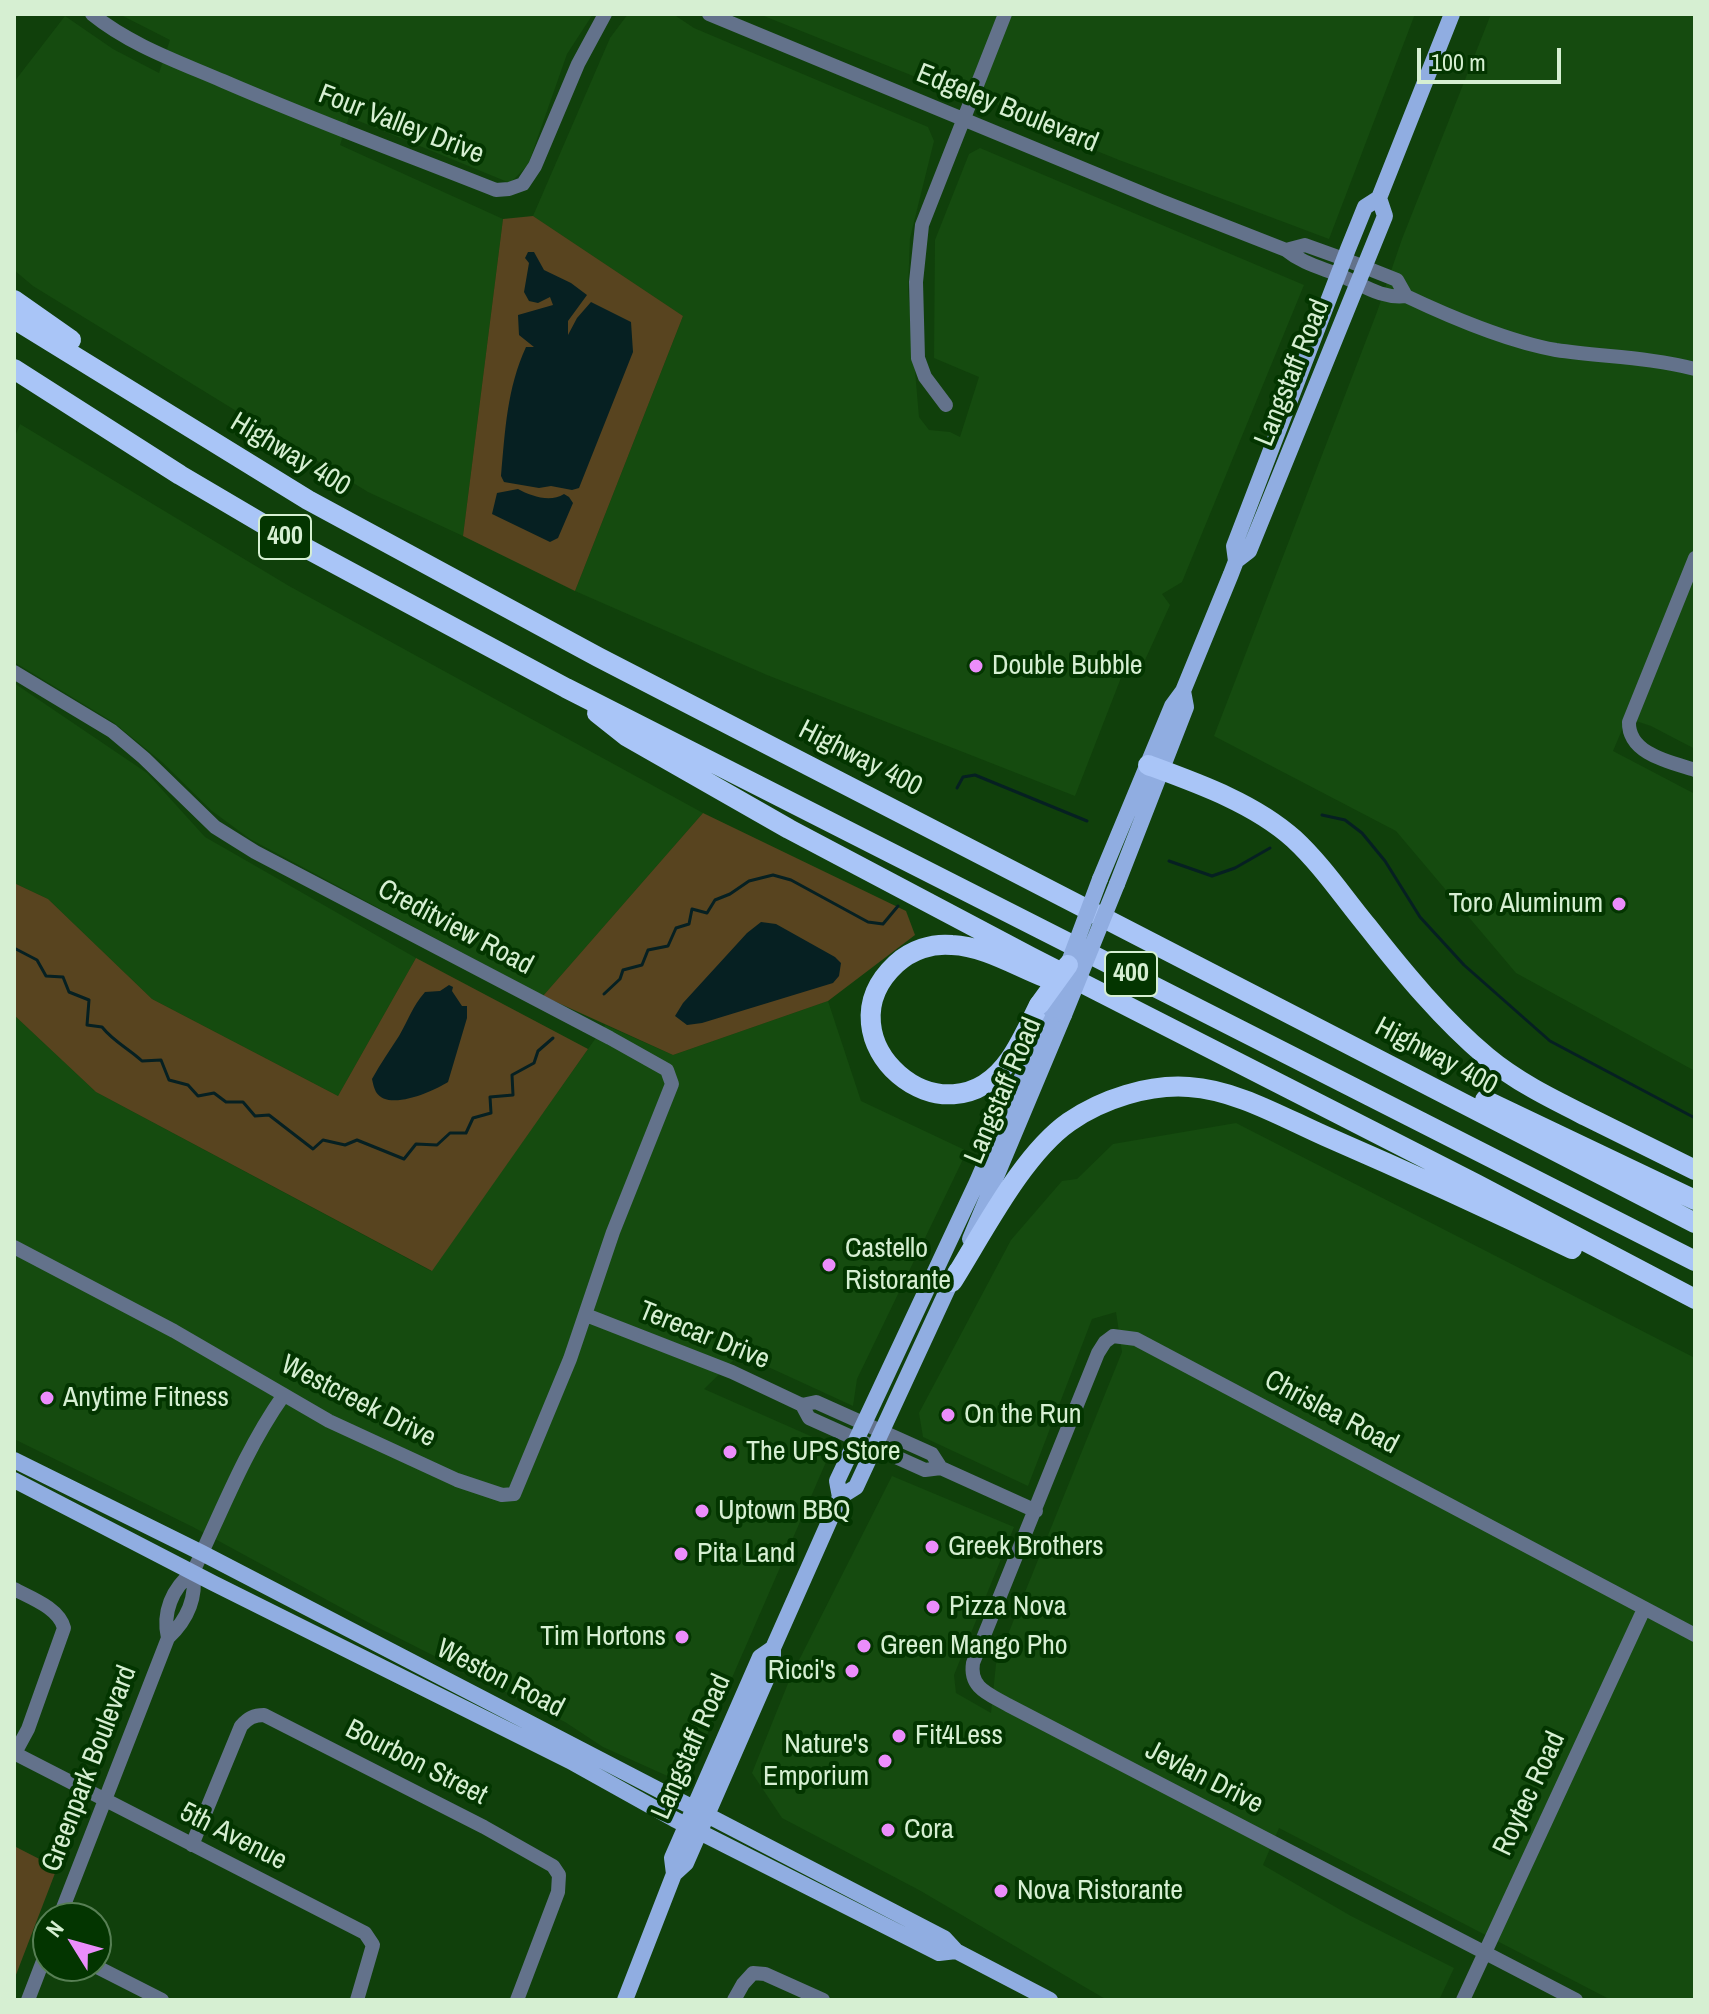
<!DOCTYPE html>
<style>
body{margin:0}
#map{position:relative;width:1709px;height:2014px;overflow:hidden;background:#10400b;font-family:"Archivo Narrow",sans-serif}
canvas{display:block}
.frame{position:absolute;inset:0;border:16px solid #d6efd2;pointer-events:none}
.north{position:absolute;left:32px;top:1902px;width:80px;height:80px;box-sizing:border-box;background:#033500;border:2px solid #577f54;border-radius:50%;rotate:307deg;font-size:22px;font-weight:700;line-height:32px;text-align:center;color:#d6efd2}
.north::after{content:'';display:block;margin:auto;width:28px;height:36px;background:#eb8dfb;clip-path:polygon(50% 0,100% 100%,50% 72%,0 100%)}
.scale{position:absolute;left:1417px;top:48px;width:144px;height:36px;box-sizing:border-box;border:4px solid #d6efd2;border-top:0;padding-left:10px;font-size:24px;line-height:28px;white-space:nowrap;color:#d6efd2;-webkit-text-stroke:6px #033500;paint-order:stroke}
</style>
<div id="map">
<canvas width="1709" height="2014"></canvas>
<div class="frame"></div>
<div class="north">N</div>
<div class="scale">100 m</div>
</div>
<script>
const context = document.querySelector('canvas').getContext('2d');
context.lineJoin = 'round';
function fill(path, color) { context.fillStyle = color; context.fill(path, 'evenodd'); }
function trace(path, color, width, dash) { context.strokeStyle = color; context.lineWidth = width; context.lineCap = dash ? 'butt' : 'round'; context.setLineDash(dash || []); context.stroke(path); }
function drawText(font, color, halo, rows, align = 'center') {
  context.font = font + ' "Archivo Narrow",sans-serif'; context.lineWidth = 8; context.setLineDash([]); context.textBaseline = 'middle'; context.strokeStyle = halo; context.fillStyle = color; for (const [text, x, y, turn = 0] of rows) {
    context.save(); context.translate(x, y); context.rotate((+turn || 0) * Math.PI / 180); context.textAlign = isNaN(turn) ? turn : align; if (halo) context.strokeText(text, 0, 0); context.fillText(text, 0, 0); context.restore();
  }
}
const built = new Path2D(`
 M119 14H593L567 54 528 165 510 183 349 117 340 145 503 219 463 536 368 492 33 286 14 270V82L65 16 113 49 159 73 170 40Z
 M628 14H673L694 28 928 127 934 141 910 238 908 290 919 417 929 430 950 432 960 437 979 377 934 358 935 240 969 154 980 148 1304 285 1182 582 1162 594 1170 605 1145 660 1131 652 1075 796 767 675 575 591 683 316 533 216 610 38Z
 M759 14H1415L1329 239 1119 160 1003 113 994 99 955 81 943 88Z
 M1491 14H1695V749L1651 726 1627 718 1613 751 1695 794V1071L1516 973 1396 831 1214 736 1377 312 1402 239Z
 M20 424 289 586 703 813 543 996 250 839 212 811 162 762 113 722 14 662V439Z
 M14 683 147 773 205 837 416 958 338 1096 152 999 48 899 14 883Z
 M828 1001 861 1101 967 1151 857 1379 853 1406 740 1354 704 1389 833 1446 704 1742 683 1783 603 1747 565 1722 373 1625 193 1527 14 1439V1015L96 1092 431 1271 605 1025 673 1055Z
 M1236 1123 1695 1358V2000H1611L1279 1828 1263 1865 1351 1916 1454 1968 1439 2000H1107L919 1890 782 1818 752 1773 791 1676 892 1476 1014 1527 954 1675 956 1693 991 1713 996 1664 1122 1352 1116 1312 1092 1319 1028 1486 923 1437 919 1413 1011 1240 1062 1181 1077 1179 1113 1144Z`);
const green = new Path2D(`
 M533 216 683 316 575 591 463 536 503 219Z
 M703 813 906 911 915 935 828 1001 673 1055 543 996Z
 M14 883 48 899 152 999 338 1096 416 958 588 1049 432 1271 96 1092 14 1015Z
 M14 1846 57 1868 14 1980Z`);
const water = new Path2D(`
 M528 252H534L544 270 571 283 587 295 568 321V335L577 318 591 302 631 322 633 352 579 488 572 490 551 486 539 488 504 482 501 476C505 431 507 388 526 347H534L519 335 518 315 553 305 550 297 538 303 529 301 524 292 529 263 525 258Z
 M518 489C531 496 550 503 564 494L569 497 573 503 558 538 550 542 492 514 497 493Z
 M761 922 776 924 835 957 841 963 839 976 833 983 702 1023 687 1025 675 1016 683 1003 747 933Z
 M449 985 453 987 452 991 462 1006H467V1018L448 1082C434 1091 388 1112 376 1092 374 1088 373 1084 372 1079 380 1064 390 1050 399 1036 409 1019 412 1007 425 992L440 991Z`);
const stream = new Path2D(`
 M957 788 963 777 975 775 1087 821
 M1322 815 1345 820 1362 833 1385 861 1420 917 1464 965 1550 1041 1695 1118
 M1169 861 1212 876 1235 868 1270 848
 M14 948 37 960 46 976 63 977 69 992 89 1000 87 1025 102 1027C114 1042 128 1048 142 1061L161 1060 169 1080 188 1085 198 1096 214 1093 226 1102H243L255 1116 269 1115 313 1149 323 1140 345 1145 357 1140 404 1159 416 1144 437 1145 450 1133H466L473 1118 491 1113 490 1097 513 1095 512 1075 534 1063 538 1051 553 1038
 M604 994 620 979 623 970 642 965 648 950 668 946 676 928 689 924 692 909 707 913 715 900 730 894 749 881 773 875 791 880 868 922 883 924 898 906`);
const minor = new Path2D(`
 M92 14C130 45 179 62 223 81 313 120 405 154 496 190L509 189 523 184 535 166 578 64 605 14
 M709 14 1161 201 1286 250C1302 263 1319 267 1339 275 1362 284 1380 299 1406 296 1448 316 1510 342 1556 350 1603 357 1649 357 1695 369
 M1286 250 1305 245 1344 259 1397 280 1406 296
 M946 405 925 377 918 358 916 282 922 225 1005 14
 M1695 558 1629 722C1628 754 1670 762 1695 770
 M14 672 112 731 144 758 215 827 255 852 610 1038 667 1070 672 1084 613 1232 570 1359 514 1494 502 1495 457 1480 329 1421 174 1331 14 1247
 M586 1315 732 1372 802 1405 809 1418 925 1470 941 1468 1036 1511
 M802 1405 816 1402 932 1454 941 1468
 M14 1589C31 1598 59 1608 64 1628L28 1729 15 1753
 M168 1638C162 1613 172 1588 193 1572 221 1513 245 1450 283 1396
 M14 1753 365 1933 373 1945 357 2000
 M192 1845 241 1726C248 1718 254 1715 264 1715L484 1827 553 1866 559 1875 558 1892 517 2000
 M59 1918 168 1638C187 1620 197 1598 193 1572
 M95 1966 162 2000
 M28 2000 48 1948
 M734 2000 743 1984 753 1973 765 1974 823 2000
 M1463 2000 1644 1609
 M1576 2000 1008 1705C989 1694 969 1688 973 1663L1098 1353 1105 1342 1113 1336 1136 1339 1695 1635`);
const major = new Path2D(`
 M1236 561 1249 551 1385 216 1379 198
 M1100 879 1172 706 1183 691 1231 574 1236 561 1234 546 1348 249 1365 207 1379 198 1452 14
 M1117 884 1186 707 1183 691
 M970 1239 1064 1015
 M14 1460 202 1553 944 1938 956 1951 1050 2000
 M14 1480 213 1583 570 1761 674 1819 939 1953 956 1951
 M840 1497 837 1481 977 1182 1051 1010
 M674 1874 672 1858 760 1657 773 1648
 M625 2000 674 1874 686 1863 773 1664V1648L840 1497 856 1487 956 1271`);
const highway = new Path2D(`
 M14 300 71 340
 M14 319 308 500 598 657 1695 1223
 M14 369 180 475 287 538 566 688 1695 1261
 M597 713 626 736 789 829 1031 957 1476 1184 1695 1299
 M1148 765C1197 783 1254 803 1294 839 1322 865 1344 898 1368 927 1404 973 1443 1020 1487 1057 1517 1082 1552 1099 1586 1116 1622 1134 1659 1152 1695 1170
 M1039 1005C1030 1023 1021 1043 1010 1059 945 1153 816 1038 896 964 911 950 932 943 952 945 983 946 1016 966 1044 977
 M1485 1100 1695 1200
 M952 1282C983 1233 1022 1155 1069 1122 1102 1099 1149 1084 1189 1087 1236 1090 1282 1117 1325 1136 1408 1172 1491 1210 1572 1249`);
const majorBridge = new Path2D(`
 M1051 1010 1100 879
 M1064 1015 1117 884`);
const highwayBridge = new Path2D(`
 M1039 1005 1068 965`);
const markers = [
 [976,666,8,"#eb8dfb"],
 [1619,904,8,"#eb8dfb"],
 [829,1265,8,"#eb8dfb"],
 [47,1398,8,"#eb8dfb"],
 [948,1415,8,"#eb8dfb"],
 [730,1452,8,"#eb8dfb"],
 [702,1511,8,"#eb8dfb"],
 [932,1547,8,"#eb8dfb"],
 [681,1554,8,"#eb8dfb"],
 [933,1607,8,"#eb8dfb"],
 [682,1637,8,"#eb8dfb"],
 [864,1646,8,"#eb8dfb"],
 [852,1671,8,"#eb8dfb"],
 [899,1736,8,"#eb8dfb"],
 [885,1761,8,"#eb8dfb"],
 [888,1830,8,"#eb8dfb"],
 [1001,1891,8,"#eb8dfb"]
];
const shields = [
 [285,537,52],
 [1131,974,52]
];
const shieldNames = [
 ["400",285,537],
 ["400",1131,974]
];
const streetNames = [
 ["Edgeley Boulevard",1007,109,22],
 ["Four Valley Drive",401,125,21],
 ["Langstaff Road",1293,373,-68],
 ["Highway 400",290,455,31],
 ["Highway 400",860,759,27],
 ["Creditview Road",455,928,28],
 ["Highway 400",1436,1057,28],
 ["Langstaff Road",1004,1091,-67],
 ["Terecar Drive",704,1336,22],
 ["Westcreek Drive",358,1402,27],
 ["Chrislea Road",1331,1413,28],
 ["Weston Road",500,1679,27],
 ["Langstaff Road",692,1747,-66],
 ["Bourbon Street",416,1763,27],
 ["Greenpark Boulevard",90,1769,-69],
 ["Jevlan Drive",1204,1778,27],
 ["Roytec Road",1530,1794,-65],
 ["5th Avenue",233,1837,27]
];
const poiNames = [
 ["Double Bubble",992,666],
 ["Toro Aluminum",1603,904,"right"],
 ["Castello",845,1249],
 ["Ristorante",845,1281],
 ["Anytime Fitness",63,1398],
 ["On the Run",964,1415],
 ["The UPS Store",746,1452],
 ["Uptown BBQ",718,1511],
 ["Greek Brothers",948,1547],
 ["Pita Land",697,1554],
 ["Pizza Nova",949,1607],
 ["Tim Hortons",666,1637,"right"],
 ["Green Mango Pho",880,1646],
 ["Ricci's",836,1671,"right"],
 ["Fit4Less",915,1736],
 ["Nature's",869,1745,"right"],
 ["Emporium",869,1777,"right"],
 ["Cora",904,1830],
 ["Nova Ristorante",1017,1891]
];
fill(built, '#154b0f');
fill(green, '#58441f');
fill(water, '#062022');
trace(stream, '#062022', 3);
trace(minor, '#63728b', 14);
trace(major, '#90ade1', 16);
trace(highway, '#a9c5f7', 20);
trace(majorBridge, '#90ade1', 16);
trace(highwayBridge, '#a9c5f7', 20);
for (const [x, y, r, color] of markers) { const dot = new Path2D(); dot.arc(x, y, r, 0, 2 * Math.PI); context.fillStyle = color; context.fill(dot); trace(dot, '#033500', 3); }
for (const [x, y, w] of shields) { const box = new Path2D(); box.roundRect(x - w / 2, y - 22, w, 44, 6); context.fillStyle = '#033500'; context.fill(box); trace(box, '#d6efd2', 2); }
drawText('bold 26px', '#d6efd2', null, shieldNames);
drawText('28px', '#d6efd2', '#033500', streetNames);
drawText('28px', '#d6efd2', '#033500', poiNames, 'left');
</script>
